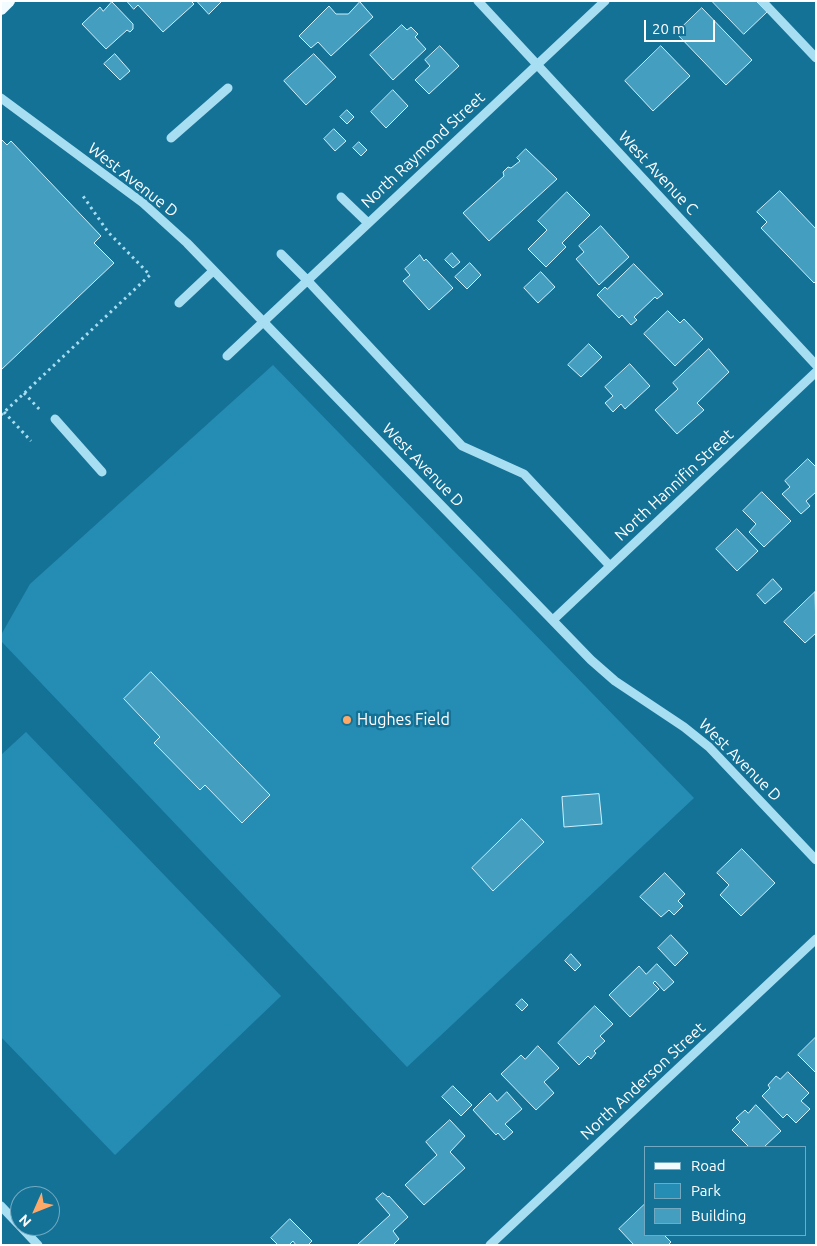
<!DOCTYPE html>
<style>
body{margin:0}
#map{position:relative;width:817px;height:1246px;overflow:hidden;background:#157297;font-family:Ubuntu,sans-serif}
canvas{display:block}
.frame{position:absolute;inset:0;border:2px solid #fff;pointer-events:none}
.legend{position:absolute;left:644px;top:1146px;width:162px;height:90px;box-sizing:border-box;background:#157297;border:1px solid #73aac1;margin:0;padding:6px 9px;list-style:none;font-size:15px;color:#fff}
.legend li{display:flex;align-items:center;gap:10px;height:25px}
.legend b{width:25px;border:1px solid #73aac1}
.north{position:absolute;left:10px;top:1186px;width:50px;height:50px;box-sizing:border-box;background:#157297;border:1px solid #73aac1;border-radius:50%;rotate:226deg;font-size:14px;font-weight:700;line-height:20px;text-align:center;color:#fff}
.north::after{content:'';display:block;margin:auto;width:18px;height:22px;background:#ffa968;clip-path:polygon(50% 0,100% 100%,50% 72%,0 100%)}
.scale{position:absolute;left:644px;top:20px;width:71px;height:22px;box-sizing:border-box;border:2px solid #fff;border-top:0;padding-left:6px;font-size:15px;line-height:18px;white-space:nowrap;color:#fff;-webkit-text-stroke:4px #157297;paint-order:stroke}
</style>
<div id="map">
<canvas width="817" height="1246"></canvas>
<div class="frame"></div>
<ul class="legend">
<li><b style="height:6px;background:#f2fbff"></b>Road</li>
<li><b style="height:14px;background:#258db4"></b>Park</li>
<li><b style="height:14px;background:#439ec0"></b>Building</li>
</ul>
<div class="north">N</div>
<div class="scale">20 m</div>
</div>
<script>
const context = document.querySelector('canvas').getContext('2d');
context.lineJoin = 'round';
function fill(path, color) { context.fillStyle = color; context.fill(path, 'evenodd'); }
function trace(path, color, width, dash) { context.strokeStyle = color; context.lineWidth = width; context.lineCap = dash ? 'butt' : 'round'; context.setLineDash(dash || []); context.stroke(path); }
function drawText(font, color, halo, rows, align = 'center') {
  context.font = font + ' Ubuntu,sans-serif'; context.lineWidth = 5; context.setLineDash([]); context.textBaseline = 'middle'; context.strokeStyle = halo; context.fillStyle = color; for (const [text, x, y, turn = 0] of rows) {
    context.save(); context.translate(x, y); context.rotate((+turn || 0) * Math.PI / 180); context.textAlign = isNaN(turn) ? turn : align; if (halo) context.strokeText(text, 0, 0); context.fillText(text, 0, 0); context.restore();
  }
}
const green = new Path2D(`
 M273 365 694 798 407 1067 1 641V635L30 584Z
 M26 732 281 996 115 1155 1 1037V755Z`);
const building = new Path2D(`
 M127 1H191L194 4 163 32 138 5 134 9Z
 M197 1H222L209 14Z
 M712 1H756L767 12 744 34Z
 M112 2 133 24V29L130 32 127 30 106 49 82 24 100 7 103 11Z
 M360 2 373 17 331 56 318 42 311 48 299 36 329 6 336 14H348Z
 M702 8 752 60 726 85 676 33Z
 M402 25 407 30 411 27 418 34 415 37 426 49 393 80 370 55Z
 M440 46 459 66 429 94 415 80 430 66 425 60Z
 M661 46 690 76 653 111 625 81Z
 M115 54 130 71 120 80 104 64Z
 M314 54 336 77 306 105 284 81Z
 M393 90 408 106 386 128 371 112Z
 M347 110 354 117 347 124 340 117Z
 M334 129 346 141 335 151 324 139Z
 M1 139 7 145 11 141 101 236 94 243 114 263 1 370Z
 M359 142 367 150 361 156 353 148Z
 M526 149 557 179 489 241 463 213 504 176 503 172 508 167 511 168 520 161 517 158Z
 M780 191 816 229V281L814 283 761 228 767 222 757 212Z
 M567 192 590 215 562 243 566 247 546 267 528 249 547 230 538 221Z
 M601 226 629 257 599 285 576 259 584 252 579 246Z
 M452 253 460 262 453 268 445 260Z
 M420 255 424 261 426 259 453 288 429 310 403 281 410 275 405 269Z
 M470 263 481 275 467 289 455 277Z
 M634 264 663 294 657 299 655 297 634 317 637 320 631 325 622 315 619 318 597 295 605 287 607 289Z
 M541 272 555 287 538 303 524 288Z
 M668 311 680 323 684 319 703 339 675 366 644 334Z
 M589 344 602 357 581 377 568 365Z
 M709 349 729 372 697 403 704 410 677 434 655 410 678 389 673 383Z
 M630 364 650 386 625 409 621 404 613 412 605 403 613 396 605 387Z
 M808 459 816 467V492L806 501 810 506 801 514 782 494 790 487 785 481Z
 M762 492 791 521 764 547 749 532 756 524 743 511Z
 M737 529 758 551 737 571 716 549Z
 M773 579 782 589 765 604 757 595Z
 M815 592 816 633 805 643 784 622Z
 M151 672 270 795 242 823 205 785 200 790 154 743 160 737 124 699Z
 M599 794 602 824 564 827 562 797Z
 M522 819 544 842 493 891 472 868Z
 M742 849 775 883 741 916 720 895 729 885 717 873Z
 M665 873 685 894 678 901 683 906 674 915 669 910 661 917 640 897Z
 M671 935 688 953 675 966 658 948Z
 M571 954 581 965 575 971 565 961Z
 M657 964 674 982 664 991 655 981 653 983 659 989 630 1017 609 995 639 966 646 974Z
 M522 999 528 1005 522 1011 516 1005Z
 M595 1006 613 1024 600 1036 605 1041 594 1051 596 1053 591 1059 588 1056 579 1065 558 1043Z
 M816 1037V1073L798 1055Z
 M538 1046 559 1068 544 1082 554 1093 536 1110 501 1074 521 1055 525 1059Z
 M788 1072 809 1093 801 1101 810 1109 796 1123 787 1114 783 1118 762 1096 770 1088 768 1085 776 1076 780 1079Z
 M453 1086 472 1105 461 1116 442 1097Z
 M507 1092 522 1109 505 1124 513 1132 504 1140 498 1133 496 1135 473 1110 490 1093 497 1101Z
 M756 1105 781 1131 764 1147H749L732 1130 740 1122 736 1118 745 1110 748 1113Z
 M450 1120 465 1136 450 1152 465 1168 424 1205 405 1185 437 1155 426 1142Z
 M383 1193 388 1197 389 1196 408 1217 393 1231 399 1239 393 1245H357L390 1215 376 1199Z
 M646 1203V1235H664L671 1242 668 1245H634L619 1229Z
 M290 1219 312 1241 308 1245H296L293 1241 289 1245H278L271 1238Z`);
const path = new Path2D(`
 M24 393 41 411
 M4 412 31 441
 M1 415 150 275 108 232 83 196`);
const minor = new Path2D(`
 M478 1 816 365
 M762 1 816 58
 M1 98 143 203 187 243 591 660 615 681 684 727 709 747 816 860
 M171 138 228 88
 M341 197 368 223
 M281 254 307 280 462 446 524 474 610 566
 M179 303 213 271
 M227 356 605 1
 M55 419 102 472
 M553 620 816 372
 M1 1206 20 1226
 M20 1226 38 1245
 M490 1245 816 939`);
const major = new Path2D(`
 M1 9 9 1`);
const markers = [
 [347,720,5,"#ffa968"]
];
const streetNames = [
 ["North Raymond Street",423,150,-43],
 ["West Avenue C",658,173,47],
 ["West Avenue D",133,180,38],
 ["West Avenue D",423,465,46],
 ["North Hannifin Street",674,485,-43],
 ["West Avenue D",740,760,45],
 ["North Anderson Street",643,1081,-43]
];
const poiNames = [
 ["Hughes Field",357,720]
];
fill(green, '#258db4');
fill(building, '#439ec0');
trace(building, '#cff0fc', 1);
trace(path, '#a8def2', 3, [2.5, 4]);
trace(minor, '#a8def2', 9);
trace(major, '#f2fbff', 12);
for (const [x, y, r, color] of markers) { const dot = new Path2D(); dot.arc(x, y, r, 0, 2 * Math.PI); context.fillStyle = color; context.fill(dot); trace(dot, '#157297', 2); }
drawText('16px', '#fff', '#157297', streetNames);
drawText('16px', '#fff', '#157297', poiNames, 'left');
</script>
